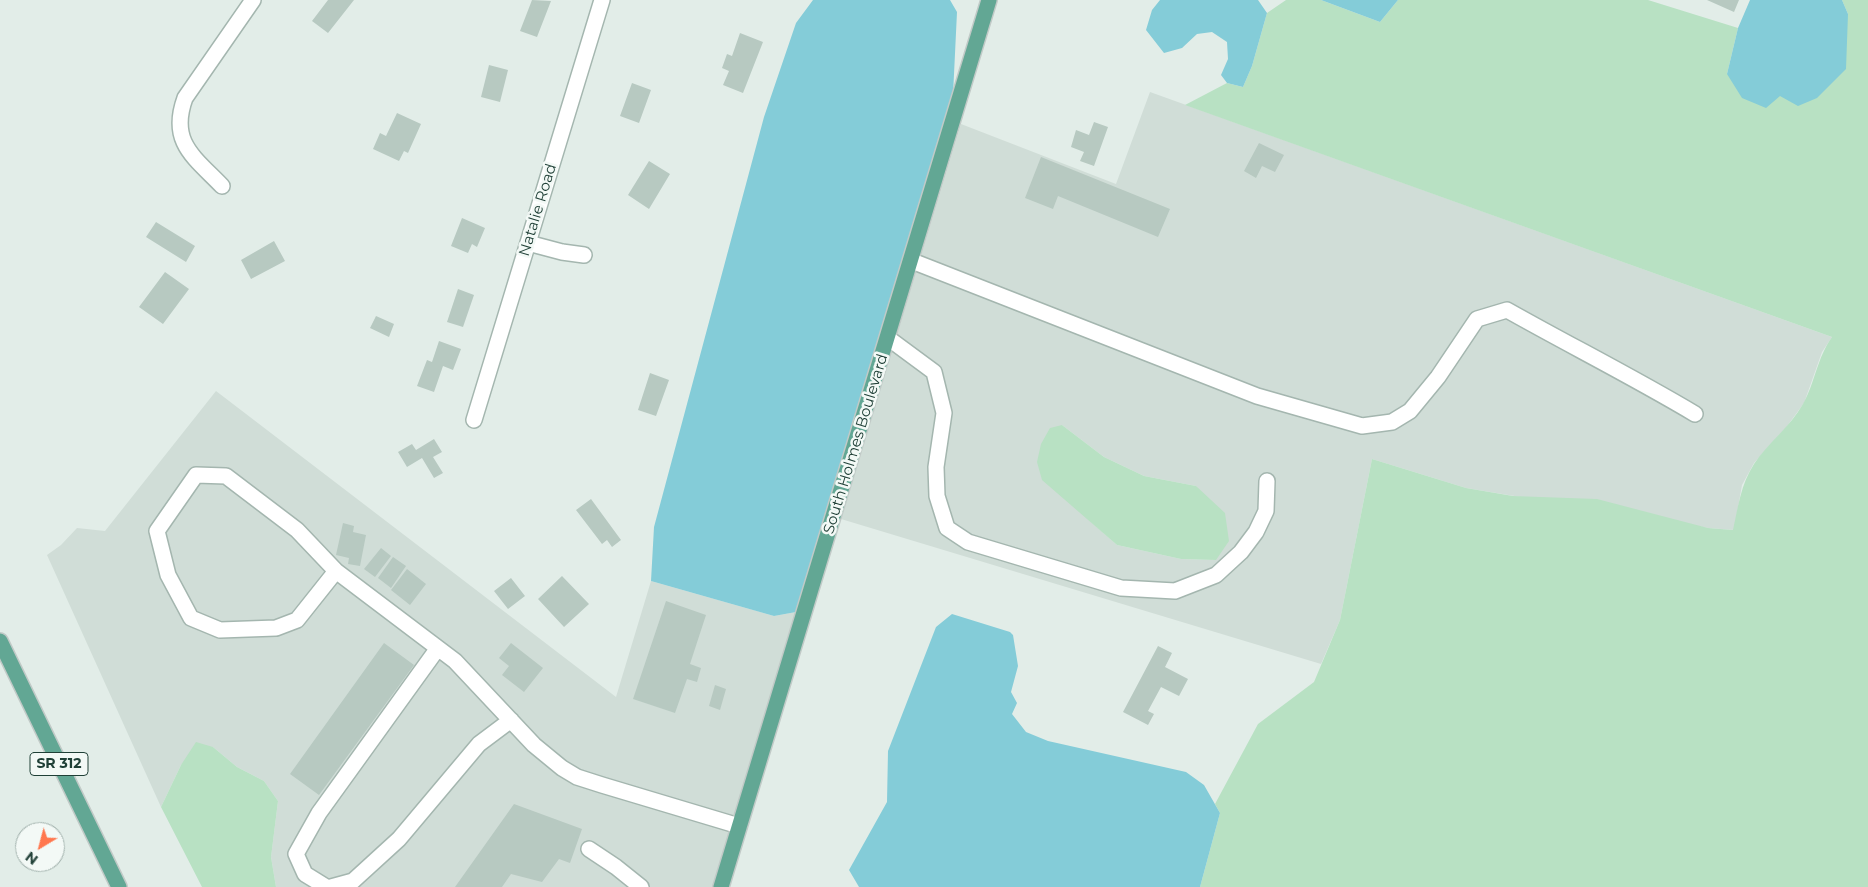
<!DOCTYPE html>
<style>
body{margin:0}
#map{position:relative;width:1868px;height:887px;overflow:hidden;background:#e2ede8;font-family:Montserrat,sans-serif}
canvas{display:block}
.north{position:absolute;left:15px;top:822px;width:50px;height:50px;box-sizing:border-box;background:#f3f9f6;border:1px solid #9fafaa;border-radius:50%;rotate:217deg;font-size:14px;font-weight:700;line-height:20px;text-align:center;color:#204037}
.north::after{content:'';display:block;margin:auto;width:18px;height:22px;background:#ff774e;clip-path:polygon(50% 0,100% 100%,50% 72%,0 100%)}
</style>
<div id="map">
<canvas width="1868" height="887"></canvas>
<div class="north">N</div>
</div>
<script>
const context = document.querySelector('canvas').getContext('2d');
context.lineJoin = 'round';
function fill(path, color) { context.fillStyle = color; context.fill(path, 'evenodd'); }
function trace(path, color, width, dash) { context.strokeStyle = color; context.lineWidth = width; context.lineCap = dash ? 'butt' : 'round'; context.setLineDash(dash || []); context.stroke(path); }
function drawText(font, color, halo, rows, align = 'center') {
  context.font = font + ' Montserrat,sans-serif'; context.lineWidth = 5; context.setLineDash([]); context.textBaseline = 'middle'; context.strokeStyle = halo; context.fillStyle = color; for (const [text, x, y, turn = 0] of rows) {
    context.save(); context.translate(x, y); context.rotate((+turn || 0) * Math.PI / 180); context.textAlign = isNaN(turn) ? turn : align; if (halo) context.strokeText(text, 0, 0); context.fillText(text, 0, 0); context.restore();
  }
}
const built = new Path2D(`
 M1150 92 1832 337 1822 352 1804 403 1785 429 1754 463 1742 485 1734 530 1708 528 1466 488 1372 459 1340 620 1321 664 841 519 961 124 1116 184ZM1062 425 1104 457 1144 476 1196 486 1216 560 1181 559 1117 545 1090 521Z
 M216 391 616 697 651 581 774 616 796 612 713 887H276L271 857 278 801 264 781 237 767 213 747 181 765 161 807 47 555 61 545 77 528 105 531Z`);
const green = new Path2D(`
 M1286 0H1321L1380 22 1398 0H1648L1738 28 1727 74 1848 14 1842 0H1868V887H1200L1220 813 1215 804 1258 724 1314 682 1340 620 1372 459 1466 488 1513 496 1597 499 1708 528 1733 530C1738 507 1741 484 1754 464 1768 443 1790 427 1803 404 1815 383 1817 358 1832 337L1185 105 1227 83 1243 87 1252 66 1267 13Z
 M1062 425 1104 457 1144 476 1196 486 1225 513 1229 541 1216 560 1181 559 1117 545 1042 480 1037 462 1041 444 1050 428Z
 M196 742 213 747 237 767 264 781 278 801 271 857 276 887H202L161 807 181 765Z`);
const water = new Path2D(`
 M813 0H950L957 12 953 95 796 612 774 616 651 581 654 527 764 117 796 23Z
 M1160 0H1258L1267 13 1252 66 1243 87 1227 83 1221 75 1228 59 1227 42 1212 32 1197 34 1182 48 1164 53 1146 30 1152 10Z
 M1321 0H1398L1380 22Z
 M1750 0H1842L1848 14 1846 69 1817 98 1798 106 1780 96 1766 108 1742 98 1727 74 1738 28Z
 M952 614 1010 632 1013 635 1018 666 1011 692 1017 703 1012 714 1026 732 1048 741 1186 772 1204 785 1220 813 1200 887H859L849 870 887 802 888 751 936 627Z`);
const building = new Path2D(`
 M328 0H354L328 33 312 21Z
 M532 0 551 1 537 37 520 31Z
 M1707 0H1739L1734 12Z
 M740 33 763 42 743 93 723 85 729 71 722 68 727 54 732 56Z
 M489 65 508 70 500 102 481 97Z
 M632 83 651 90 639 123 620 116Z
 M397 113 421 124 408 153 404 151 399 161 373 149 380 133 386 136Z
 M1094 122 1108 127 1094 166 1080 161 1084 152 1071 147 1076 130 1089 135Z
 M1259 143 1284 155 1275 172 1262 166 1256 178 1244 171Z
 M1041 157 1170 209 1158 237 1058 196 1053 209 1025 198Z
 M649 161 670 174 649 209 628 195Z
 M462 218 485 228 477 247 472 244 468 253 451 246Z
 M156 222 195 246 186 262 146 237Z
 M274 241 285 261 251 279 241 260Z
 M165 272 189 289 163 324 139 307Z
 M458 289 474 295 463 327 447 322Z
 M376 316 394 324 389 337 370 328Z
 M439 341 461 349 453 370 443 366 434 392 417 386 427 360 432 362Z
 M650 373 669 380 656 416 638 410Z
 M434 439 442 452 433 457 443 473 434 478 422 458 407 467 398 452 412 444 416 450Z
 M591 499 621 540 612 547 607 540 602 544 576 510Z
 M343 523 354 526 353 532 366 535 360 566 348 564 349 558 336 555Z
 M381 548 391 556 375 577 364 569Z
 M393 557 406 566 391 588 378 578Z
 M407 569 426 584 410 605 391 590Z
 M562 576 589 604 564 627 538 599Z
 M511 578 525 596 508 609 494 591Z
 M666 601 706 615 690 664 701 668 697 682 687 679 675 713 633 699Z
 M384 643 414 665 319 795 290 774Z
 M511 643 543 668 524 692 502 675 509 666 499 658Z
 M1158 646 1172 653 1165 667 1188 679 1179 696 1161 687 1148 711 1154 714 1148 725 1123 712Z
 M715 685 726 689 720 710 709 706Z
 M514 804 582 829 570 863 559 859 542 882 511 874 502 887H455Z`);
const minor = new Path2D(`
 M222 186C194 157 169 142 185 98L253 0
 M528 243 562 252 584 255
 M912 261 1257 396 1362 426 1392 422 1410 411 1438 377 1477 319 1507 310C1569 345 1633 377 1695 414
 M888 338 934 372 944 413 936 467 937 496 947 528 968 542 1121 588 1175 591 1216 575 1241 552 1256 532 1266 511 1267 481
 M474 420 602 0
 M336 571 297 620 276 628 220 630 191 618 168 575 157 531 196 475 226 476 297 530 336 571 455 661 534 745 562 768 577 777 602 785 739 826
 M589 849 616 867 641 887
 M326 887 305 874 296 854 319 813 438 648
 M331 887 353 881 399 839 479 744 511 720`);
const major = new Path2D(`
 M0 641 119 887
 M721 887 989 0`);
const shields = [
 [59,764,58]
];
const shieldNames = [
 ["SR 312",59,764]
];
const streetNames = [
 ["Natalie Road",538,210,-73],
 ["South Holmes Boulevard",856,444,-73]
];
fill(built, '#d0ddd7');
fill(green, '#b8e1c3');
fill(water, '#84ccd8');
fill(building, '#b7c9c1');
trace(minor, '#a4b6af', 18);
trace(major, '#c1cac7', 18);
trace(minor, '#fff', 15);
trace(major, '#62a794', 15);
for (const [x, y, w] of shields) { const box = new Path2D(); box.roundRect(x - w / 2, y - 11.5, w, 23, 4); context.fillStyle = '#f3f9f6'; context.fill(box); trace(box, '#204037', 1); }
drawText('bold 14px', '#204037', null, shieldNames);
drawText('15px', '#204037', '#f3f9f6', streetNames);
</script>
